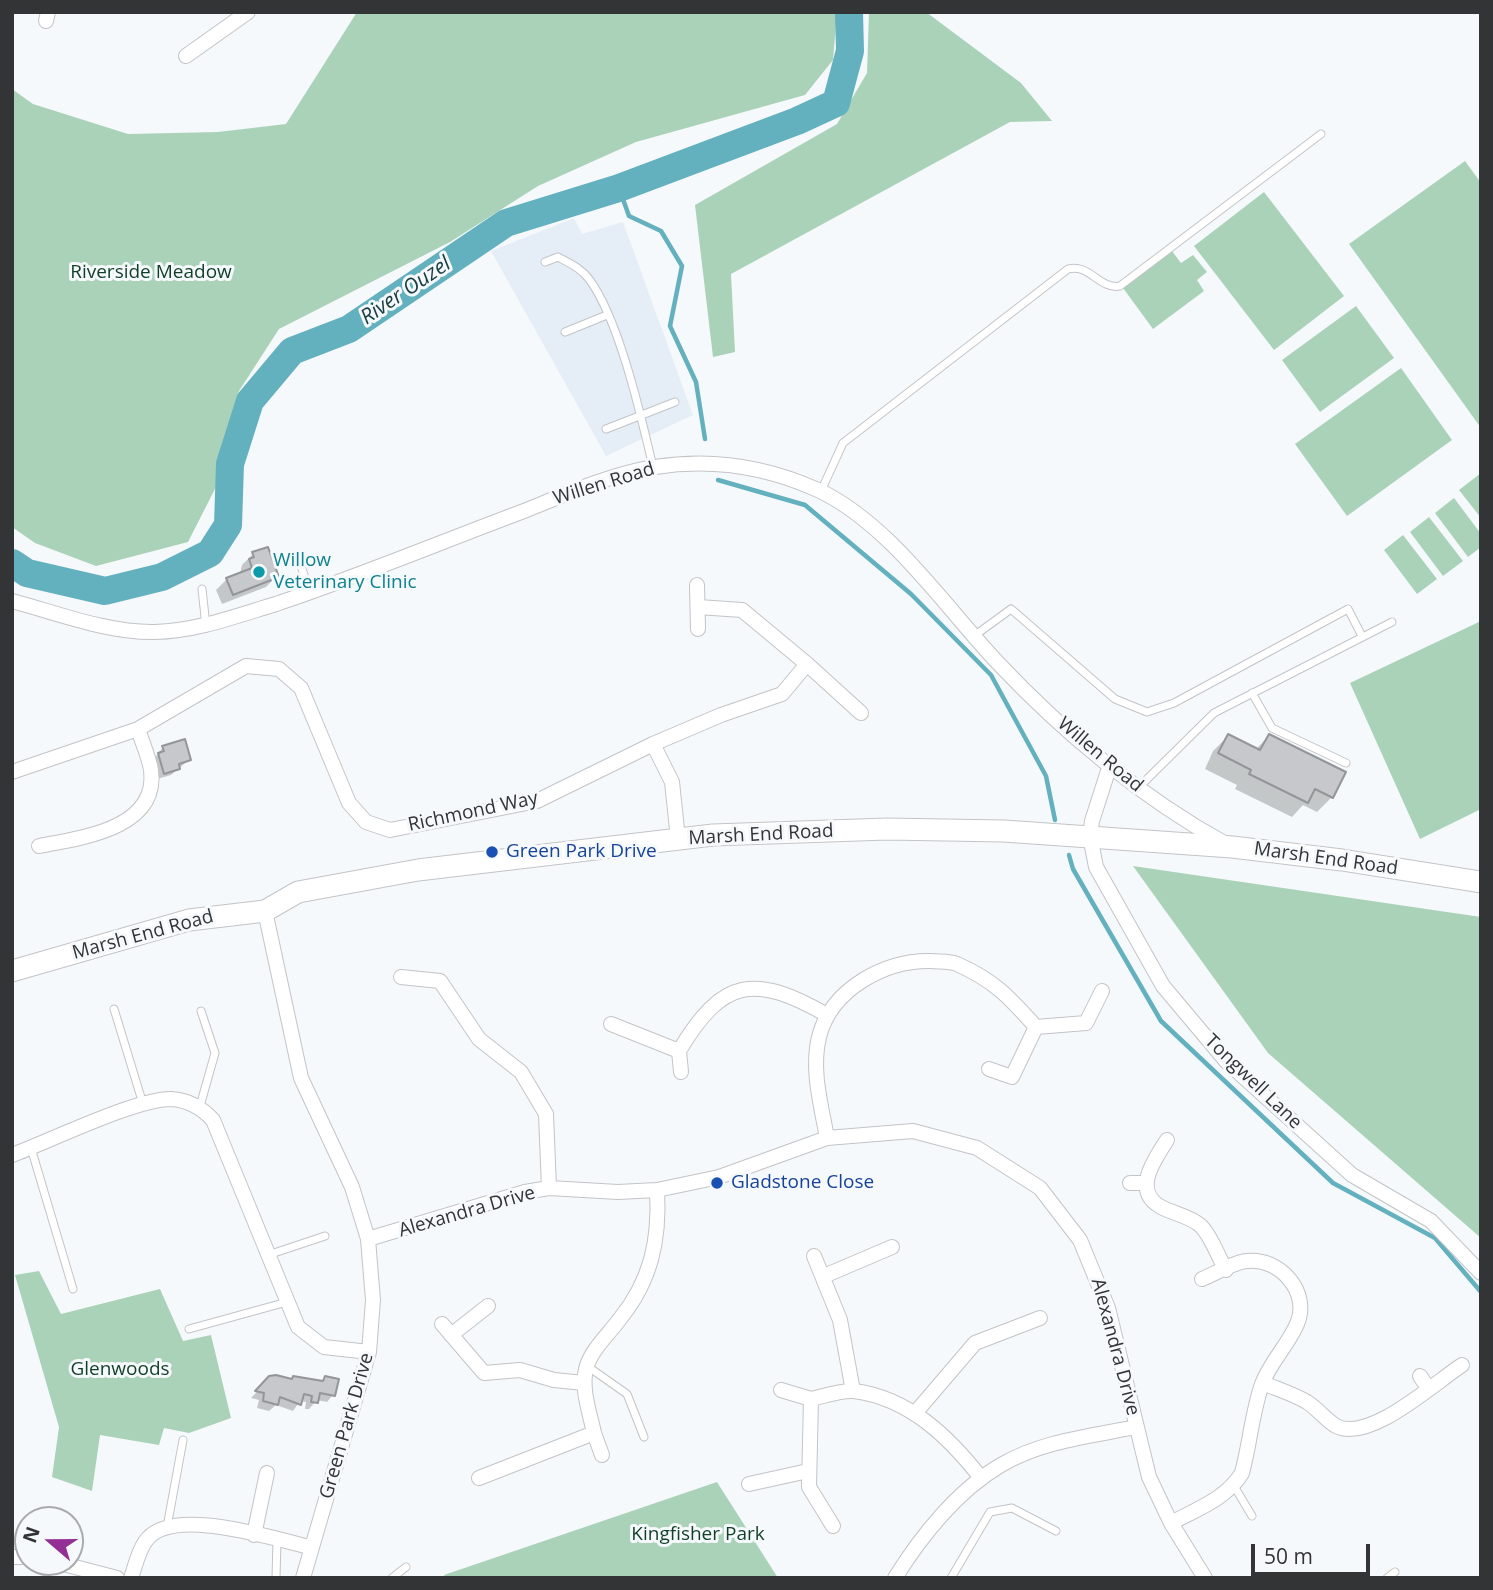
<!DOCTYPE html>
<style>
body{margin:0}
#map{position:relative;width:1493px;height:1590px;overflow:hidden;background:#f6f9fb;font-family:"Open Sans",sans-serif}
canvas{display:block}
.frame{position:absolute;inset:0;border:14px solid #333435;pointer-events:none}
.north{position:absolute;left:14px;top:1506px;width:70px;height:70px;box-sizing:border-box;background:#f6f9fb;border:2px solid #a8aaac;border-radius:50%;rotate:290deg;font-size:19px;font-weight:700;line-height:28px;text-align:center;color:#333435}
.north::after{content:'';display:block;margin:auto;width:24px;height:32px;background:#932f95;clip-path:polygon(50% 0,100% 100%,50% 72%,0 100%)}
.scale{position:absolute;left:1251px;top:1544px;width:119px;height:32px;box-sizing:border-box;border:4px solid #333435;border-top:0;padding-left:9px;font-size:21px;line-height:24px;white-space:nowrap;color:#333435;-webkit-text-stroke:5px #f6f9fb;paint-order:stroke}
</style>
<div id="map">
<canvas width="1493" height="1590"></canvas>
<div class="frame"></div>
<div class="north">N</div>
<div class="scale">50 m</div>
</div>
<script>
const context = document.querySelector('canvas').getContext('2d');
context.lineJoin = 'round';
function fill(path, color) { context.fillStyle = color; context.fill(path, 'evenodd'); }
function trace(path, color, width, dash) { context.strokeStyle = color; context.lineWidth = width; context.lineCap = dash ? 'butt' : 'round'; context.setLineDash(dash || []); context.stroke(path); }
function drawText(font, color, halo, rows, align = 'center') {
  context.font = font + ' "Open Sans",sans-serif'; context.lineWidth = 6; context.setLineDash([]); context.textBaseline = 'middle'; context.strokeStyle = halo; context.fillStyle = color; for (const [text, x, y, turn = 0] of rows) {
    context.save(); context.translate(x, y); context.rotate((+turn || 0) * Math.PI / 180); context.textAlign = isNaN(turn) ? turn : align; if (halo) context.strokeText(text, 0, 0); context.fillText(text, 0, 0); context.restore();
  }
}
const built = new Path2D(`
 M574 218 582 234 623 222 693 415 606 456 491 251Z`);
const green = new Path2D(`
 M357 12H837L833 60 805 95 636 142 538 186 450 242 279 329 239 391 218 483 188 542 96 566 35 543 12 527V89L33 104 128 134 218 132 286 124Z
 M869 12H926L1021 83 1052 121 1010 122 731 274 735 352 713 357 695 205 837 124 867 73Z
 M1465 161 1481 183V428L1349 244Z
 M1264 192 1344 296 1274 350 1194 246Z
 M1172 251 1181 263 1193 255 1207 272 1197 280 1204 291 1153 329 1123 288Z
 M1356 306 1394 358 1320 412 1282 360Z
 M1401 368 1452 440 1347 516 1295 444Z
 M1481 473V518L1459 490Z
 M1454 498 1481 534V547L1468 557 1435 513Z
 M1429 517 1463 561 1443 576 1410 532Z
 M1403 535 1437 579 1417 594 1384 550Z
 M1481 621V809L1420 839 1350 683Z
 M1133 866 1481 917V1238L1268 1053Z
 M39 1271 61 1314 160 1289 183 1341 211 1335 231 1418 189 1433 164 1428 159 1445 100 1435 92 1491 52 1477 59 1427 15 1275Z
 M717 1482 778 1578H445L444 1575Z`);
const shadow = new Path2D(`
 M253 554 277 576 266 587 222 604 216 590 227 579 240 574 242 565Z
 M1228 736 1255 750 1269 736 1332 797 1317 812 1303 805 1292 817 1235 789 1237 785 1205 769 1213 751Z
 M163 747 190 759 171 775 157 779 152 762Z
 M270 1378 321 1382 325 1378 333 1395 327 1402 317 1400 309 1409H305L306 1402 300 1401 293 1411 276 1405 269 1411 257 1408 259 1400 251 1398Z`);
const stream = new Path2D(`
 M619 188 629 216 661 231 682 266 670 326 696 382 705 439
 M718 480 805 505 911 594 991 675 1046 776 1055 820
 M1069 855 1073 869 1161 1021 1333 1183 1435 1238 1481 1292`);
const river = new Path2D(`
 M12 563 27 573 105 591 162 577 210 553 228 525 230 464 250 401 292 351 349 329 506 223 619 188 797 121 836 103 850 51 849 12`);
const building = new Path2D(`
 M268 547 279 577 233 595 226 578 252 568 249 559 254 557 252 552Z
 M1228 734 1260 750 1269 734 1346 772 1333 798 1315 789 1308 803 1249 774 1251 770 1218 753Z
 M185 739 191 760 179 764 180 769 164 774 158 753 164 751 162 746Z
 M276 1375 292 1379 293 1376 323 1381 325 1376 339 1379 335 1396 320 1393 318 1403 311 1402 312 1396 304 1394 301 1405 280 1397 278 1405 263 1401 264 1393 255 1391 269 1376Z`);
const lane = new Path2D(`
 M545 262 558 257C569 263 581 268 589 279 619 319 641 416 653 467
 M565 332 607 315
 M606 429 675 402
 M821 491 843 443 1068 269C1089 263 1100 290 1120 286L1321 134
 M301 566 310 592
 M202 589 206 626
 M974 636 1011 609 1115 699 1147 712 1174 703 1348 609 1362 636
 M1252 693 1272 728 1346 763
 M1139 787 1214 713 1392 622
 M114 1009 143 1104
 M200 1106 215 1053 201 1011
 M31 1148 73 1289
 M268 1255 325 1236
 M189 1329 287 1302
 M587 1366 627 1394 644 1437
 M1234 1486 1252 1516
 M167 1527 183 1440
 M276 1578 277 1540
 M392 1578 406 1567
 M951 1578 990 1512 1012 1508 1056 1531
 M1387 1578 1395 1572`);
const street = new Path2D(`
 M46 21 48 12
 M186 56 248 12
 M697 585 698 629
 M12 601C57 613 108 633 155 632 197 631 236 616 276 604 360 576 441 542 524 511 566 494 611 474 655 467 711 458 767 467 818 490 889 523 945 607 998 663 1063 732 1142 798 1226 844
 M807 664 861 713
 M653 744 672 782 678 839
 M1110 765 1092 821 1090 836 1096 867 1163 986 1226 1061 1352 1175 1431 1221 1481 1273
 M12 772 138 729 246 666 279 669 301 688 349 803 366 822 390 830 537 801 653 744 721 715 782 694 807 664 742 610 698 607
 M39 846C80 838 159 829 151 770 149 757 142 742 138 729
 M265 911 301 1078 352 1187 368 1239 373 1300 369 1352 303 1578
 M401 977 440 981 479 1039 521 1072 546 1114 549 1188
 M611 1024 679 1051C723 977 755 974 827 1015
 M679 1051 681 1072
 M989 1069 1012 1077 1036 1027
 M827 1138C821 1104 811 1070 819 1037 831 989 885 960 931 961 939 962 949 961 957 964 995 981 1009 997 1036 1027L1086 1023 1102 991
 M1167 1140C1154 1160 1132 1191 1161 1207 1174 1214 1190 1216 1201 1226 1212 1237 1218 1257 1226 1270
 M12 1155C50 1141 135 1099 171 1099 188 1100 202 1108 213 1120L298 1327 324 1347 369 1352
 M1130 1183H1146
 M368 1239 525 1192 549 1188 618 1192 657 1190 719 1177 827 1138 913 1131 977 1148 1040 1188 1080 1240 1108 1308 1149 1477 1171 1523 1205 1578
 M814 1256 840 1320 853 1391
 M824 1276 892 1247
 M442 1324 484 1373 520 1370 554 1380 584 1383
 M451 1335 488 1306
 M1420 1376 1428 1388
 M1263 1383C1277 1389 1293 1394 1307 1402 1318 1409 1326 1420 1336 1426 1369 1443 1433 1384 1462 1365
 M781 1390 811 1399
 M916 1412 975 1343 1040 1318
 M594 1433 602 1455
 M479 1478 594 1433C590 1413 581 1390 586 1369 590 1351 608 1335 619 1320 651 1281 660 1240 657 1190
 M749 1484 808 1471
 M1171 1523C1197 1509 1226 1499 1242 1473 1250 1443 1252 1413 1262 1384 1271 1361 1288 1345 1297 1324 1311 1292 1279 1257 1247 1261 1233 1262 1215 1274 1202 1279
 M833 1526 809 1487 811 1399C824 1396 841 1390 854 1391 909 1398 949 1437 981 1478
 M254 1535 267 1473
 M12 1557H28
 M56 1562 117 1578
 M131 1578C135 1567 138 1552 145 1542 169 1504 274 1539 310 1547
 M895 1578C921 1536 958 1490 1001 1465 1042 1441 1091 1436 1136 1427`);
const secondary = new Path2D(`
 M12 971 189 920 265 911 298 892 418 870 713 835 887 829 1004 831 1232 847 1342 860 1481 882`);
const markers = [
 [259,572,7,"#0f9aa8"],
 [492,852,7,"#1a4fb4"],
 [717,1183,7,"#1a4fb4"]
];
const parkNames = [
 ["Riverside Meadow",151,273],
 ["Glenwoods",120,1370],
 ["Kingfisher Park",698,1535]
];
const streetNames = [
 ["Willen Road",604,484,-17],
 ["Willen Road",1100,755,40],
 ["Richmond Way",473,812,-12],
 ["Marsh End Road",761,835,-3],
 ["Marsh End Road",1326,859,8],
 ["Marsh End Road",143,935,-15],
 ["Tongwell Lane",1253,1082,44],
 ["Alexandra Drive",467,1212,-16],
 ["Alexandra Drive",1115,1347,75],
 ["Green Park Drive",347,1426,-74]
];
const cultureNames = [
 ["Willow",273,561],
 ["Veterinary Clinic",273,583]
];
const transitNames = [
 ["Green Park Drive",506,852],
 ["Gladstone Close",731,1183]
];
const waterNames = [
 ["River Ouzel",406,291,-34]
];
fill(built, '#e5edf6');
fill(green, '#aad2b9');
fill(shadow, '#0003');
trace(stream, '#63b0be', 4.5);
trace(river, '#63b0be', 28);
fill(building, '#c6c8cb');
trace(building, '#939698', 2);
trace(lane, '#c2c4c7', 9);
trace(street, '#c2c4c7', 16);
trace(secondary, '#c2c4c7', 23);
trace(lane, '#fff', 7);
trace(street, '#fff', 14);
trace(secondary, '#fff', 21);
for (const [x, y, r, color] of markers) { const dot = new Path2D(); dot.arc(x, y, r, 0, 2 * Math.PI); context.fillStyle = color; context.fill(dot); trace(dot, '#f6f9fb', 2.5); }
drawText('19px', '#103f28', '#f6f9fb', parkNames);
drawText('19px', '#333435', '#f6f9fb', streetNames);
drawText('19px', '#0d838f', '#f6f9fb', cultureNames, 'left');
drawText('19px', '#164399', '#f6f9fb', transitNames, 'left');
drawText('italic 21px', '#183d43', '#f6f9fb', waterNames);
</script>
